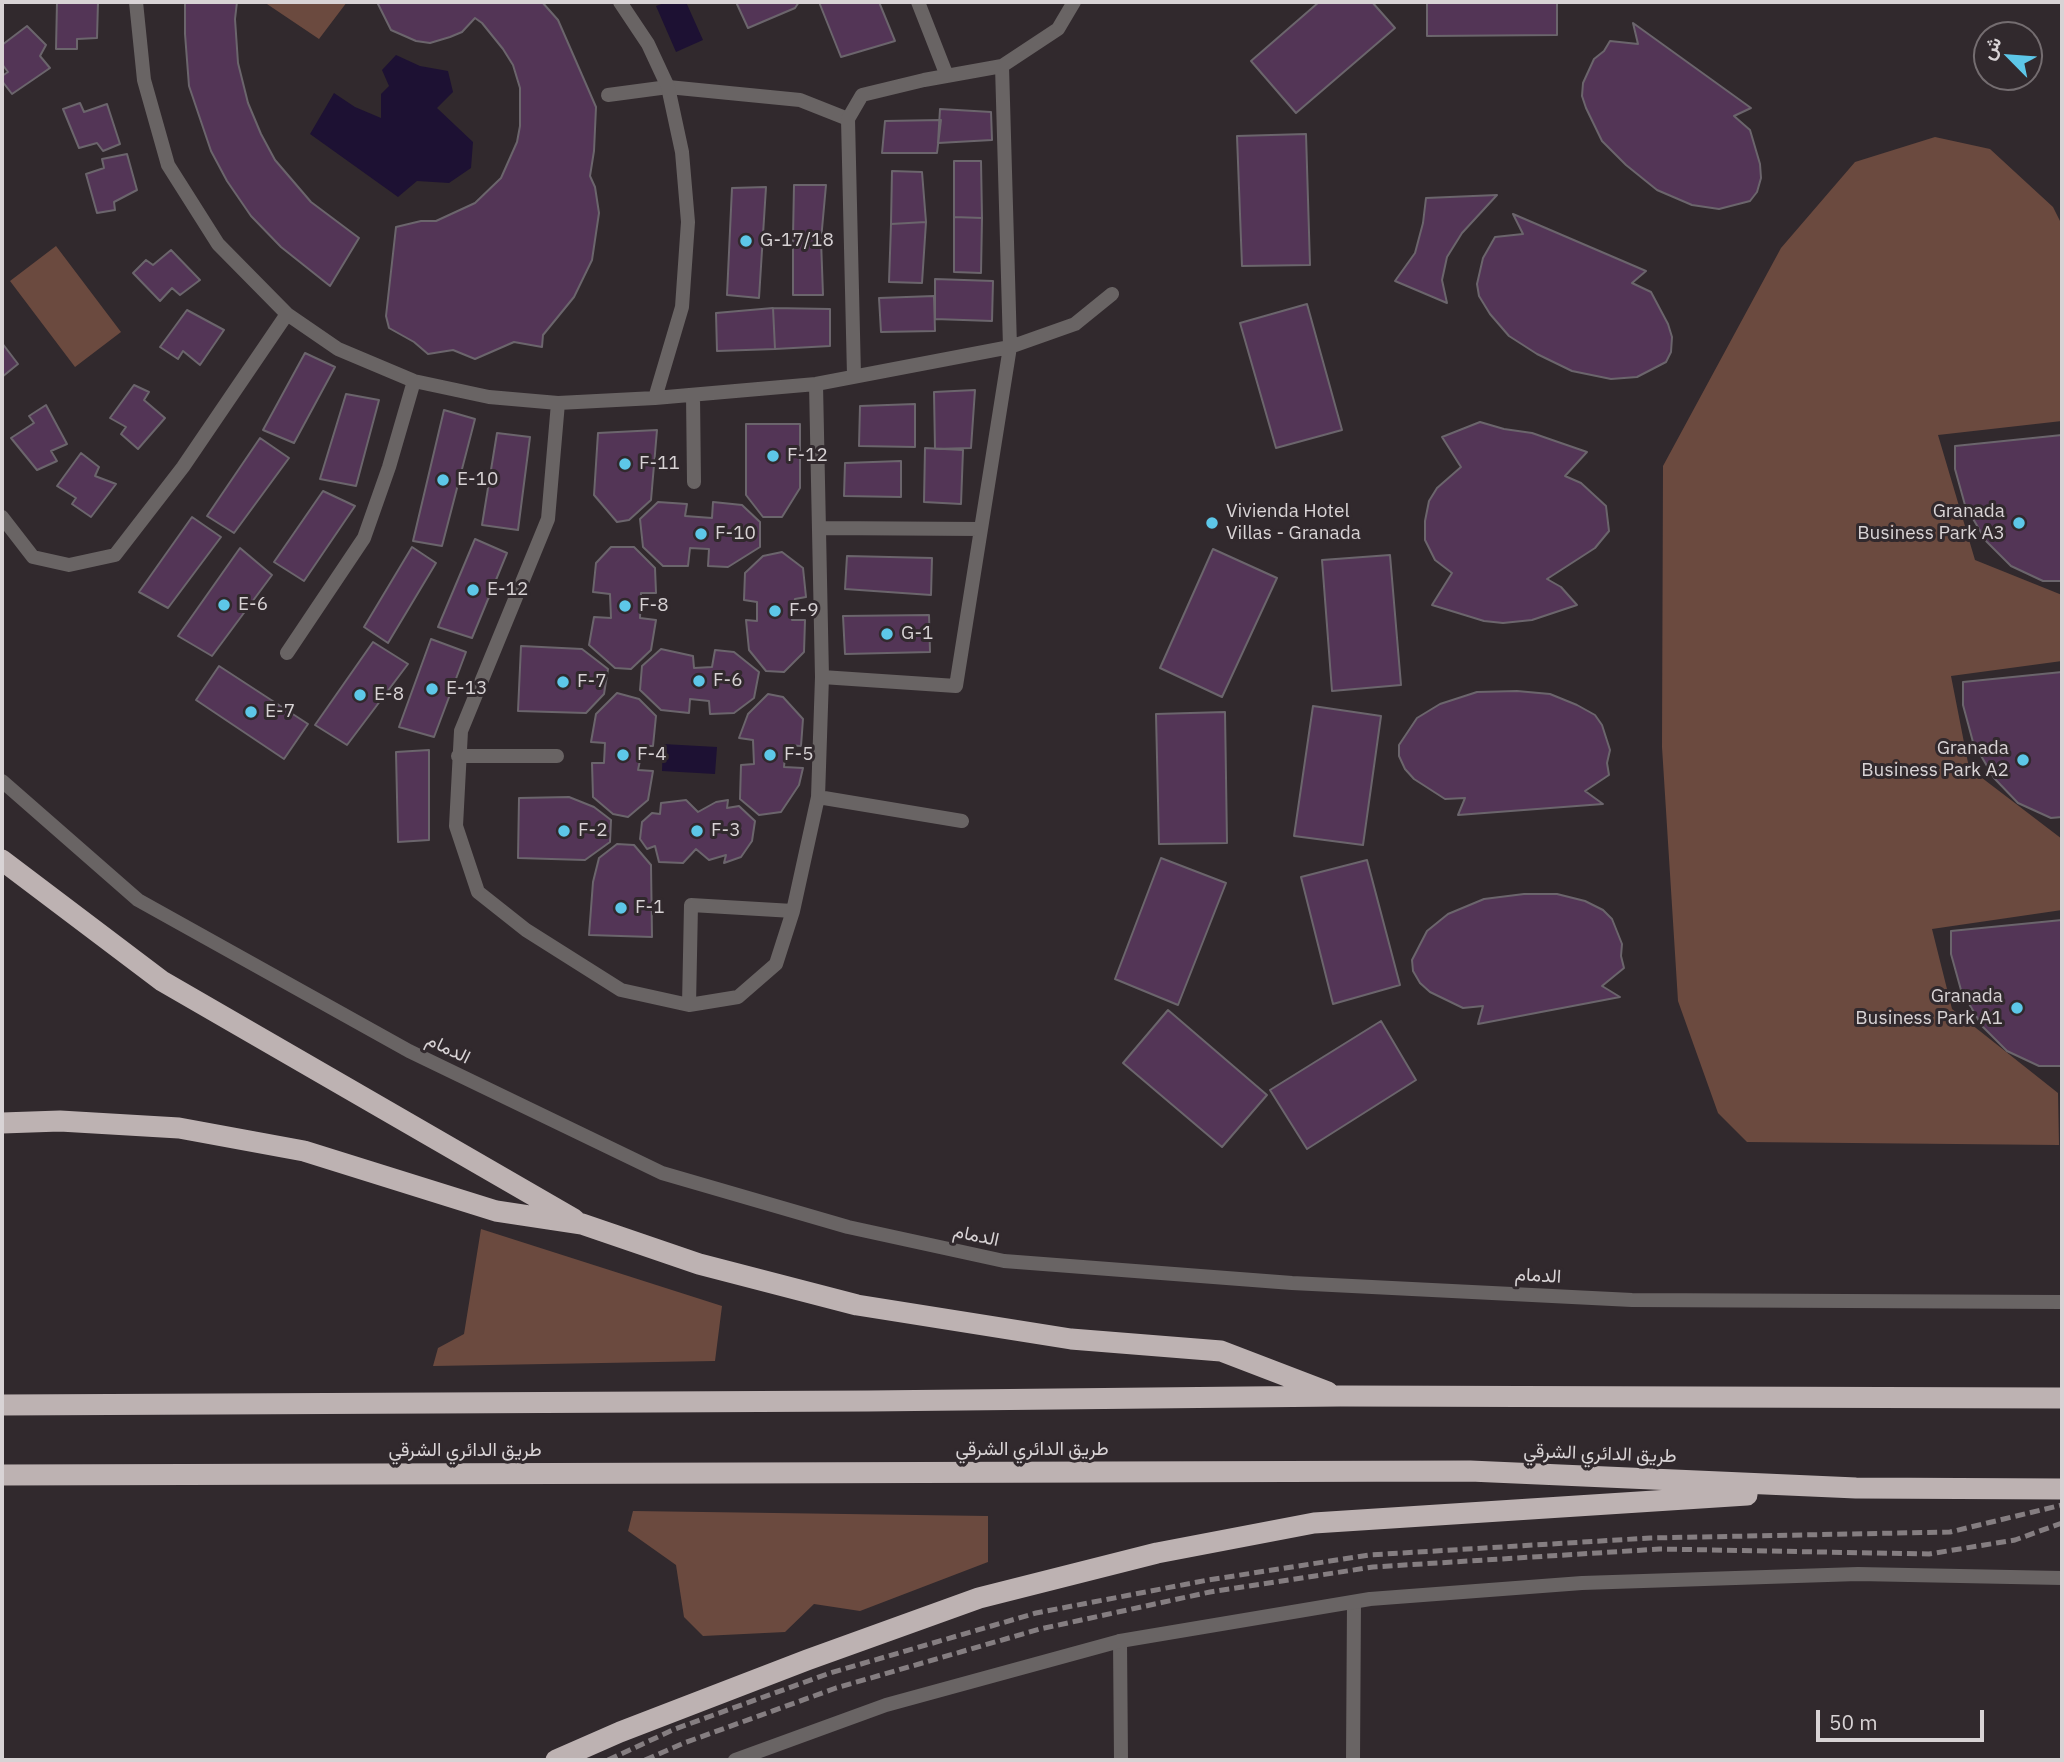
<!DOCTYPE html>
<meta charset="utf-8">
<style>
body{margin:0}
#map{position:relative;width:2064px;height:1762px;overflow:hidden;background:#31292d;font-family:"IBM Plex Sans",Vazirmatn,sans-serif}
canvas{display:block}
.frame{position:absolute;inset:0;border:4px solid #d8d3d5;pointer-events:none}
.north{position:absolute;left:1973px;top:21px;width:70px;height:70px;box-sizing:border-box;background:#31292d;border:2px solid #746d70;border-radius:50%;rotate:295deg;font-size:19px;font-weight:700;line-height:28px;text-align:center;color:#d8d3d5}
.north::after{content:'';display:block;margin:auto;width:24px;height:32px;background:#5dc7e8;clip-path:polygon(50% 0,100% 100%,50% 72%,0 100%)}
.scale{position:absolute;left:1816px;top:1710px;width:168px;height:32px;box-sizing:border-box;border:4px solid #d8d3d5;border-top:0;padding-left:9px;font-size:21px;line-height:24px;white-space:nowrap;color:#d8d3d5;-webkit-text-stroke:5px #31292d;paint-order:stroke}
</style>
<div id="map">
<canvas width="2064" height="1762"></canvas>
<div class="frame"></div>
<div class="north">ش</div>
<div class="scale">50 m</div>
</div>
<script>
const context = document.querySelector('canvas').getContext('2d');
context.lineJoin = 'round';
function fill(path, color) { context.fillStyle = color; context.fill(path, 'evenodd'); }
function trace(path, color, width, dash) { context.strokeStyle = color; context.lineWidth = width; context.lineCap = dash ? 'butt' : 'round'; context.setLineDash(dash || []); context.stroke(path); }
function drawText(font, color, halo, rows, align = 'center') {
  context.font = font + ' "IBM Plex Sans",Vazirmatn,sans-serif'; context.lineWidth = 6; context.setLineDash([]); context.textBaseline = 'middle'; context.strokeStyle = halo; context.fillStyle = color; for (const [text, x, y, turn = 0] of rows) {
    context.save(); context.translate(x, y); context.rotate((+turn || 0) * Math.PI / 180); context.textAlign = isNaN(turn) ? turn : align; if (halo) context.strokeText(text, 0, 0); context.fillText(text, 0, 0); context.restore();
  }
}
const green = new Path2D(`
 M264 2H347L319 39Z
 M1935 137 1990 149 2053 207 2062 225V421L1938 435 1975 560 2062 595V661L1951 676 1969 768 2062 839V910L1932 929 1952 1009 2058 1093 2059 1145 1747 1142 1718 1113 1678 1001 1662 747 1663 466 1781 248 1855 162Z
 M56 246 121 332 75 367 10 281Z
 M481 1229 722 1306 715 1361 433 1366 438 1348 464 1334Z
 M633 1511 988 1516V1562L860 1611 814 1604 785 1632 703 1636 684 1617 676 1565 628 1531Z`);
const water = new Path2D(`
 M667 2H686L703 40 676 52 656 6Z
 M396 55 420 66 448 71 453 92 437 108 473 142 471 168 449 183 417 181 398 197 310 134 334 93 355 107 381 118V94L389 86 382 70Z
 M663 744 717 747 715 774 662 771Z`);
const building = new Path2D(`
 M57 2H98L97 38 77 39V49H56Z
 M185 2H237L235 19 238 63 248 103 261 134 275 160 311 202 359 238 330 286 281 247 251 216 227 181 211 151 189 86 185 34Z
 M377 2H542L558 20 596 107 594 151 590 176 595 187 599 213 592 260 574 297 543 335 542 347 514 342 475 359 453 350 428 354 414 342 389 328 386 316 396 227 421 221H436L475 203 501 178 517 142 520 126V88L513 65 503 49 482 23 475 18 462 32 450 37 430 43 416 41 391 30Z
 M736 2H799L795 8 748 28Z
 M819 2H879L895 41 841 57Z
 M1319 2H1372L1395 28 1296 113 1251 61Z
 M1427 2H1557V35L1427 36Z
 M1633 23 1751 108 1734 116 1750 130 1760 164 1761 178 1757 192 1750 201 1719 209 1692 205 1657 190 1626 165 1602 141 1586 108 1582 96 1583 83 1594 59 1604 51 1610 41 1638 44Z
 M27 26 46 45 40 56 50 68 12 94 2 81V76L8 72 2 64V45Z
 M80 103 84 112 107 104 120 144 103 151 97 143 79 148 63 109Z
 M940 109 991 112 992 140 938 143Z
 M941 120 937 153H882L885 121Z
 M1306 134 1310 265 1242 266 1237 136Z
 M127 154 137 190 114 202 115 210 97 213 86 174 104 168 102 159Z
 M954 161H981L982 218 954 217Z
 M892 171 922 172 926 222 891 224Z
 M794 185H826L821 240 793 237Z
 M766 187 759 298 727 295 732 188Z
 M1497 195 1462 233 1447 257 1442 280 1447 303 1395 281 1415 253 1423 223 1426 198Z
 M1513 214 1646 271 1632 283 1651 292 1668 324 1672 337 1671 352 1666 362 1637 377 1611 379 1572 371 1537 354 1509 336 1490 314 1479 296 1477 284 1483 258 1495 237 1523 234Z
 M954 217 982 218 981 273 954 272Z
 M926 222 922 283 889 282 891 224Z
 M793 237 821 240 823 295H793Z
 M171 250 200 280 180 295 172 288 160 301 133 273 146 260 153 265Z
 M935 279 993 281 992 321 935 319Z
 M934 296 935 331 881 332 879 298Z
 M1307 304 1342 430 1276 448 1240 323Z
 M773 308 775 349 717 351 716 313Z
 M773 308 830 309V346L775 349Z
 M187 310 224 330 200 365 183 351 178 359 160 347Z
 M2 343 18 364 2 377Z
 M305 353 335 367 294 443 263 430Z
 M134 385 149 392 144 400 165 418 138 449 121 434 126 427 110 418Z
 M975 390 971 448 935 449 934 392Z
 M346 394 379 400 356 486 320 479Z
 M915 404V447L859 446 860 406Z
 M46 405 67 444 51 451 57 461 37 470 11 438 34 423 29 416Z
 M444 410 475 419 442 546 413 541Z
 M1480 422 1504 429 1532 433 1587 452 1565 476 1581 483 1606 506 1609 531 1595 548 1547 579 1561 587 1577 605 1532 620 1503 623 1484 621 1432 605 1452 573 1435 560 1425 540V521L1429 501 1437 488 1461 467 1442 437Z
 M746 424H800V488L782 517H763L746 495Z
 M657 430 651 500 629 520 617 522 594 495 598 433Z
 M497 433 530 437 518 530 482 525Z
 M2062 435V581H2043L2011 566 1986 541 1965 505 1955 469V446Z
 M260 438 289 458 234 533 207 516Z
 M925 448 963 450 961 504 924 502Z
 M81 453 99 467 95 476 116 484 91 517 72 504 76 498 57 486Z
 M901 461V497L844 496 845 463Z
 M323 491 355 506 304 581 274 562Z
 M658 502 687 504 685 516 712 518 713 502 742 505 760 522V547L728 567 708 566 709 549 690 548 688 566H663L643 547 640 519Z
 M192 517 221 537 168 608 139 592Z
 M475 539 507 553 472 638 438 627Z
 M412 547 436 563 388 643 364 627Z
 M611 547H634L655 568 656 593H641L640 618 656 620 651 650 631 669 615 668 589 645 594 617 611 618 610 594 593 592 596 563Z
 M240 548 272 575 212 656 178 636Z
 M1213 549 1277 578 1222 697 1160 668Z
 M782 552 803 568 806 597 795 599 792 620H805L804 652 784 672 766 671 749 650 746 620 757 621V602L744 600 745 573 763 556Z
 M1390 555 1401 685 1332 691 1322 560Z
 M847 556 932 558 931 595 845 589Z
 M929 615 930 652 845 654 843 616Z
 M431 639 466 652 434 737 399 727Z
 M373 642 408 664 347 745 315 725Z
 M521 646 582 649 608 669 604 694 586 713 518 711Z
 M661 649 693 656 694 668 712 667 715 650 734 652 759 672 754 698 734 713 710 714 709 701 690 699 689 713 661 710 640 690 642 666Z
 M219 666 308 724 284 759 196 700Z
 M2062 672V817L2051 818 2018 803 1994 778 1973 742 1963 705V682Z
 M1517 691 1550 694 1577 705 1595 715 1602 725 1610 750 1607 763 1609 775 1585 791 1603 804 1458 815 1465 798 1445 799 1414 779 1405 769 1399 756V745L1417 718 1440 704 1477 692Z
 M617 693 639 699 656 716 653 746H643L638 770 653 771 648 800 628 817 613 814 593 797 592 763H604L605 743 591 742 596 714Z
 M768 694 783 697 803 719 801 746 786 745 784 767 803 768 799 785 781 812 759 815 740 799 741 765 754 764 753 740 739 738 748 714Z
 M1313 706 1381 716 1363 845 1294 836Z
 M1225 712 1227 843 1159 844 1156 714Z
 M429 750V840L398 842 396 752Z
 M569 797 594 807 611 820 610 842 585 860 518 858 519 798Z
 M686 800 698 812 716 802 728 800 727 808 739 806 755 821 752 841 741 857 724 863 726 855 709 860 696 849 683 863 659 862 655 846 647 849 640 839 642 822 652 813 660 814 661 803Z
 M617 844 634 845 651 865 652 937 589 935 593 882 599 858Z
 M1161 858 1226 883 1178 1005 1115 979Z
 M1367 860 1400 985 1333 1004 1301 877Z
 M1524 894H1557L1585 901 1603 910 1612 919 1622 944 1621 956 1624 968 1602 986 1620 997 1478 1024 1483 1006 1463 1008 1430 992 1420 983 1413 971 1412 960 1427 931 1448 914 1484 899Z
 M2062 920V1066H2039L2007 1051 1982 1026 1961 990 1951 954V931Z
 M1168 1010 1267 1095 1222 1147 1123 1063Z
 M1381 1021 1416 1080 1307 1149 1270 1090Z`);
const pedestrian = new Path2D(`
 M608 95 668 87 800 100 848 119`);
const minor = new Path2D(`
 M136 2 144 80 168 165 218 244 287 314 338 349 414 381 489 397 558 403 655 398 816 384 1010 347 1075 324 1112 294
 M620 2 648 44 668 87 682 152 688 222 682 307 655 398
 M918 2 947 76
 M854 376 848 119 862 95 924 80 1002 66 1058 29 1074 2
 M693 395 694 482
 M558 403 548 519 461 731 456 826 478 892 526 930 621 990 689 1005 738 997 776 964 793 911 818 797 822 677 816 384
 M2 517 33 557 69 565 115 555 183 467 287 314
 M819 528 981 529
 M287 653 364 538 389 467 414 381
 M822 677 956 686 1010 347 1002 66
 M458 756H557
 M818 797 962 821
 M689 1005 691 905 793 911
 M1120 1641 1121 1760
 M1353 1760 1354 1602`);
const tertiary = new Path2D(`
 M2 781 138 900 409 1051 662 1173 848 1227 1004 1261 1292 1283 1632 1300 2062 1302
 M735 1760 886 1705 1120 1641 1370 1599 1582 1583 1858 1574 2062 1578`);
const motorway = new Path2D(`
 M2 860 162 981 574 1219
 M2 1123 60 1121 179 1128 304 1151 496 1211 582 1224 699 1264 857 1305 1071 1339 1221 1351 1328 1392
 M2 1405 868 1401 1340 1396 2062 1398
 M2 1475 1470 1471 1856 1488 2062 1489
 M556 1760 620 1732 807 1660 979 1598 1157 1553 1314 1523 1747 1495`);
const rail = new Path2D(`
 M608 1760 675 1729 830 1673 1036 1613 1208 1580 1369 1555 1650 1538 1950 1532 2062 1505
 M645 1760 684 1743 836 1688 1040 1629 1210 1592 1373 1567 1660 1549 1929 1554 2015 1540 2062 1523`);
const markers = [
 [746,241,7,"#5dc7e8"],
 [773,456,7,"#5dc7e8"],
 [625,464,7,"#5dc7e8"],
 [443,480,7,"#5dc7e8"],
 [1212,523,7,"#5dc7e8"],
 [2019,523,7,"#5dc7e8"],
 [701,534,7,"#5dc7e8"],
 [473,590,7,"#5dc7e8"],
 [224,605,7,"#5dc7e8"],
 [625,606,7,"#5dc7e8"],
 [775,611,7,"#5dc7e8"],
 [887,634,7,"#5dc7e8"],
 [699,681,7,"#5dc7e8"],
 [563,682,7,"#5dc7e8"],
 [432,689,7,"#5dc7e8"],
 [360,695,7,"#5dc7e8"],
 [251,712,7,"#5dc7e8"],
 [623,755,7,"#5dc7e8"],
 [770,755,7,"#5dc7e8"],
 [2023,760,7,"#5dc7e8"],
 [564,831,7,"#5dc7e8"],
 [697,831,7,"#5dc7e8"],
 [621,908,7,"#5dc7e8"],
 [2017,1008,7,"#5dc7e8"]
];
const poiNames = [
 ["G-17/18",760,241],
 ["F-12",787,456],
 ["F-11",639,464],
 ["E-10",457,480],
 ["Vivienda Hotel",1226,512],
 ["Villas - Granada",1226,534],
 ["Granada",2005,512,"right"],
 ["Business Park A3",2005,534,"right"],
 ["F-10",715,534],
 ["E-12",487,590],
 ["E-6",238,605],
 ["F-8",639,606],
 ["F-9",789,611],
 ["G-1",901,634],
 ["F-6",713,681],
 ["F-7",577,682],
 ["E-13",446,689],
 ["E-8",374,695],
 ["E-7",265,712],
 ["Granada",2009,749,"right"],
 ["Business Park A2",2009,771,"right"],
 ["F-4",637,755],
 ["F-5",784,755],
 ["F-2",578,831],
 ["F-3",711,831],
 ["F-1",635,908],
 ["Granada",2003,997,"right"],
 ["Business Park A1",2003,1019,"right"]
];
const streetNames = [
 ["الدمام",448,1049,26],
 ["الدمام",976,1236,12],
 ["الدمام",1538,1276,3],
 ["طريق الدائري الشرقي",1032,1450],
 ["طريق الدائري الشرقي",465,1451],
 ["طريق الدائري الشرقي",1600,1454,2]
];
fill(green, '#6b4a3f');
fill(water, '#1d1133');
fill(building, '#533556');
trace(building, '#6b656c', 2);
trace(pedestrian, '#696464', 14);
trace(minor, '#696464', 14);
trace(tertiary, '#696464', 14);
trace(motorway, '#bdb2b2', 21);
trace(rail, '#857e81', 5, [10, 5]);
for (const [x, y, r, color] of markers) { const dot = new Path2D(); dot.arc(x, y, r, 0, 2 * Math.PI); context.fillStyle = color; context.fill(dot); trace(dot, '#31292d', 2.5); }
drawText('19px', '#d8d3d5', '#31292d', poiNames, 'left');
drawText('19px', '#d8d3d5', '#31292d', streetNames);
</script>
